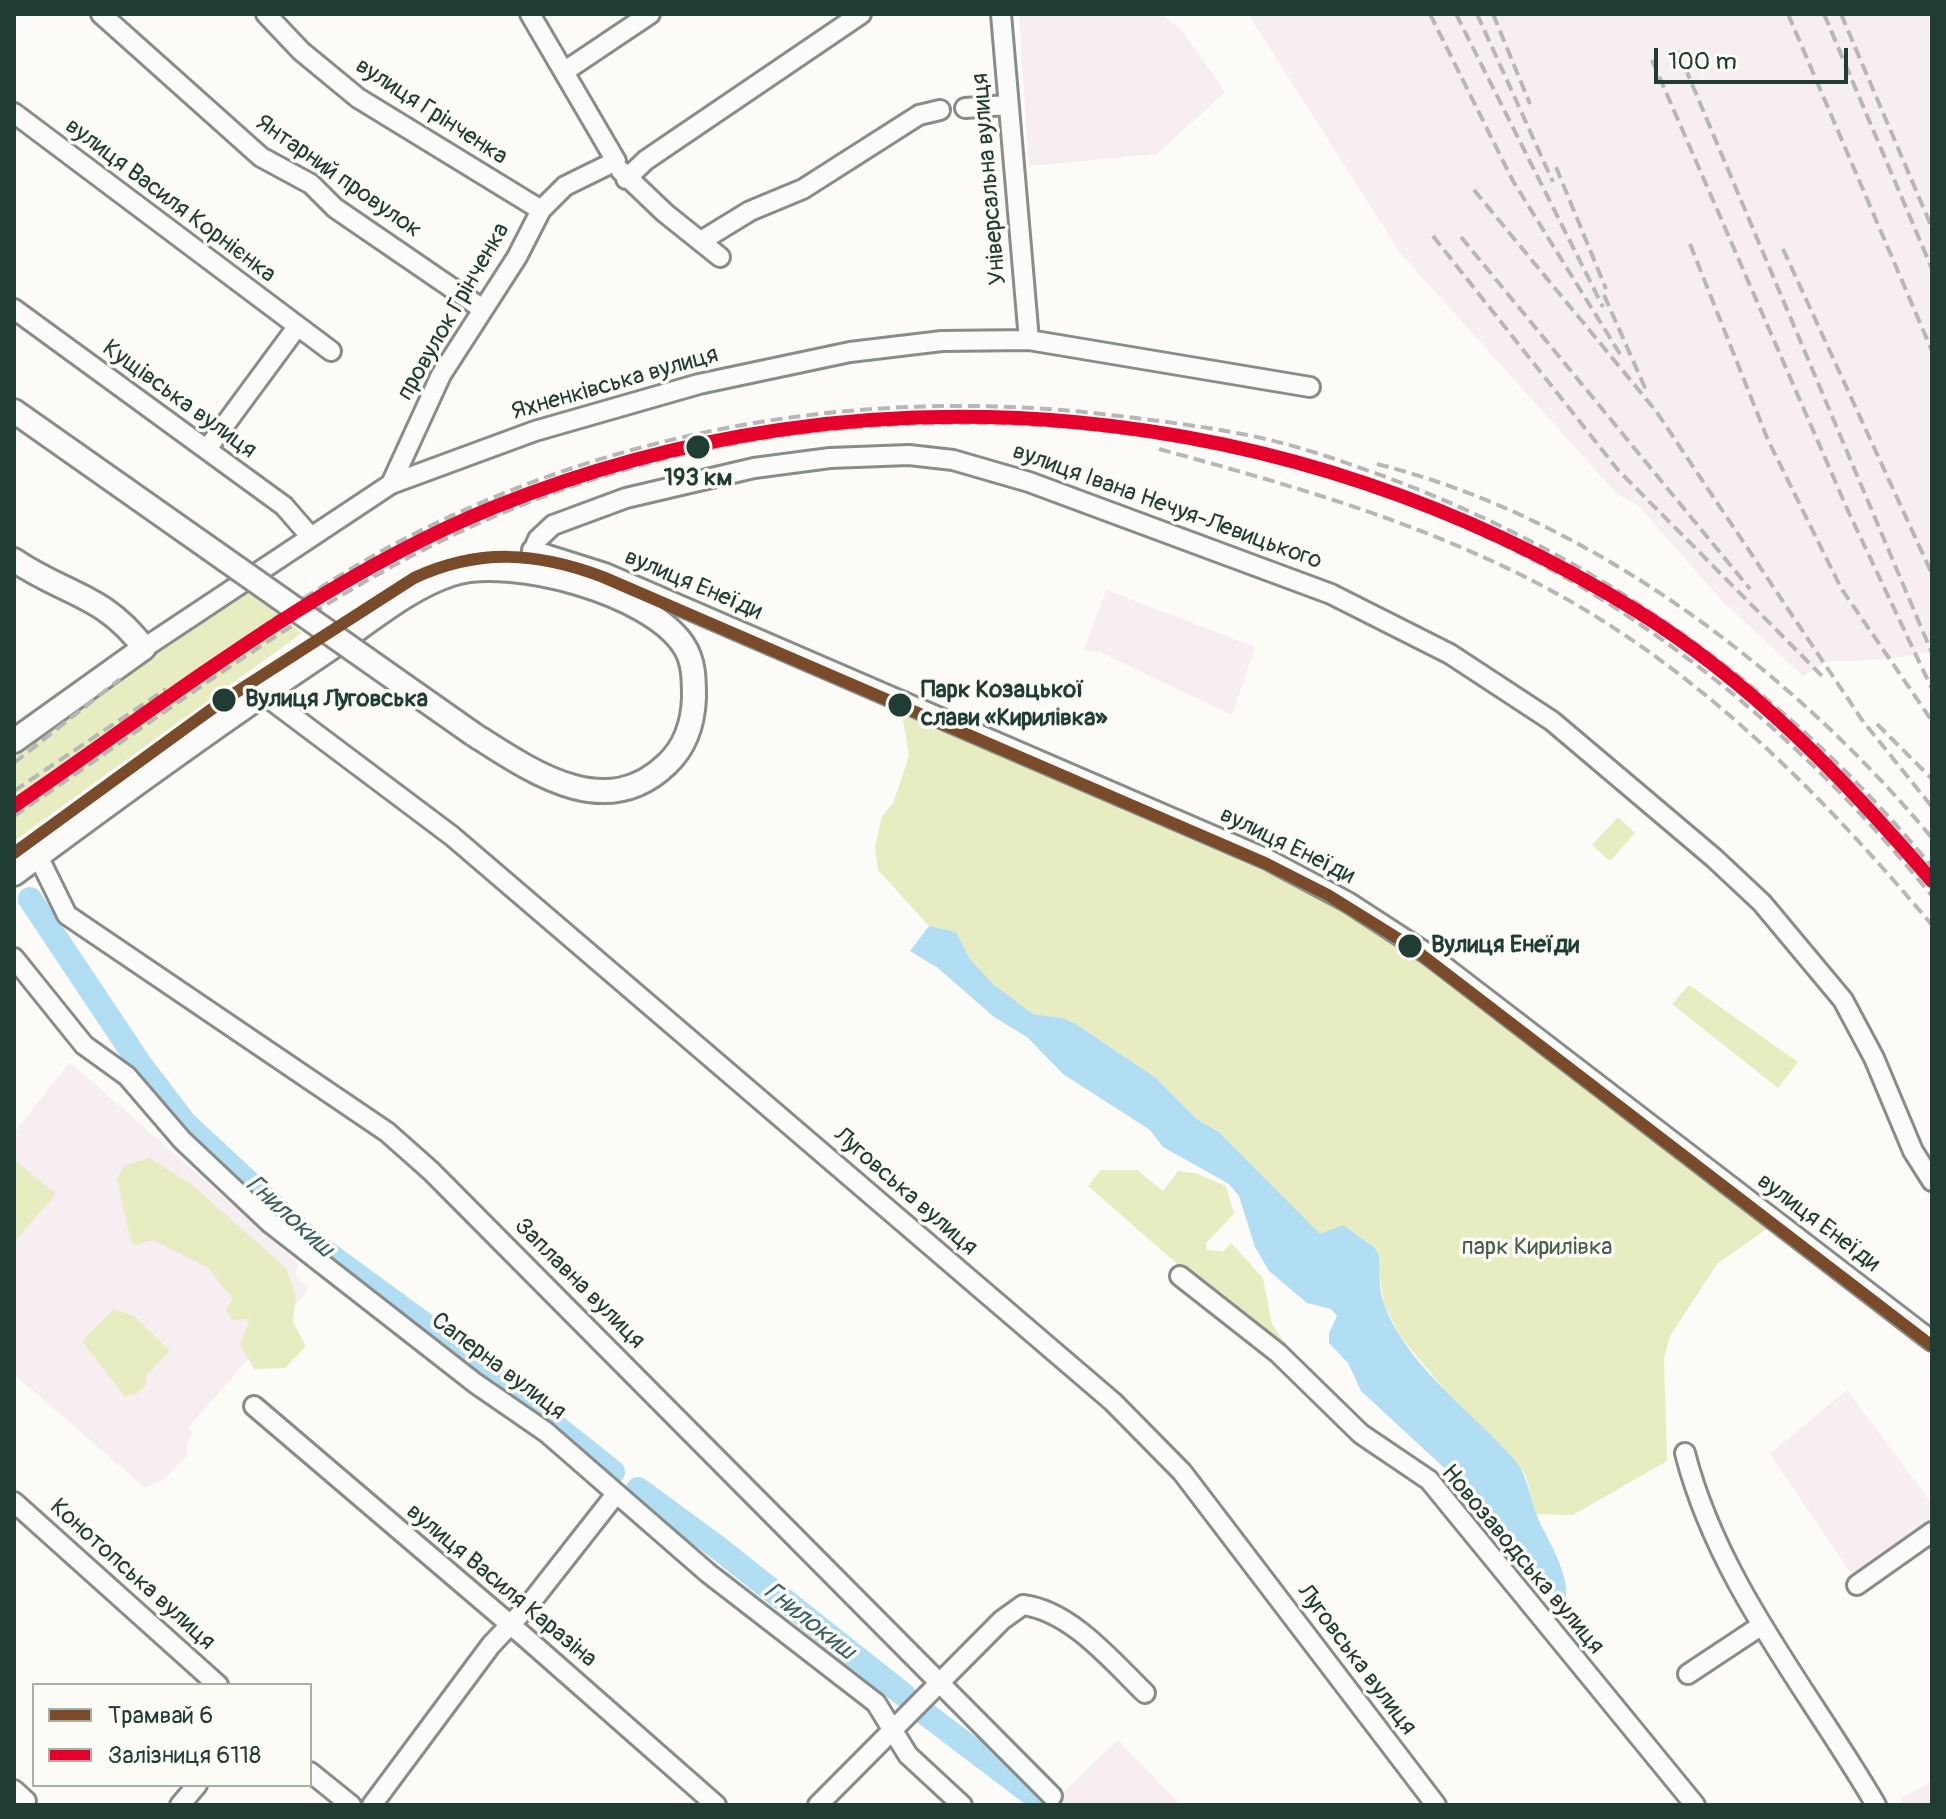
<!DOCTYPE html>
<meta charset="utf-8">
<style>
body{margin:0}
#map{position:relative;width:1946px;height:1819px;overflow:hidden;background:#fcfbf8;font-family:Pangolin,sans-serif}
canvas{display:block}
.frame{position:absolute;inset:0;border:16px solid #1f3d34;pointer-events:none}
.legend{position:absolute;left:32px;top:1683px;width:280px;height:104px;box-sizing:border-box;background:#fdfcf7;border:2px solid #a4b0a9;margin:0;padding:10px 14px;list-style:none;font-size:24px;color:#1f3d34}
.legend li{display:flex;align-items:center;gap:16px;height:40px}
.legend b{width:40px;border:2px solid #a4b0a9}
.scale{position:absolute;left:1654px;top:48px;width:194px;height:36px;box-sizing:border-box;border:4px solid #1f3d34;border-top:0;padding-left:10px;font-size:24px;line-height:28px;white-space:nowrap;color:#1f3d34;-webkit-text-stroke:6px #fdfcf7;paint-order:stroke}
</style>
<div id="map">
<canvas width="1946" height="1819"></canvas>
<div class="frame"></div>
<ul class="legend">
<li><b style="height:10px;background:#7a4b2a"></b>Трамвай 6</li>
<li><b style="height:10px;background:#e4002b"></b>Залізниця 6118</li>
</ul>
<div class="scale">100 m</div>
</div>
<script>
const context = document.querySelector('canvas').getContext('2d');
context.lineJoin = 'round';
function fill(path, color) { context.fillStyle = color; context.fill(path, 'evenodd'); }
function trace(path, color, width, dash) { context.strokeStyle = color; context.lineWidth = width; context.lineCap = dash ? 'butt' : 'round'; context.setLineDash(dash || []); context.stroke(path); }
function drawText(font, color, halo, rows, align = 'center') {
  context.font = font + ' Pangolin,sans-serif'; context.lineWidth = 7; context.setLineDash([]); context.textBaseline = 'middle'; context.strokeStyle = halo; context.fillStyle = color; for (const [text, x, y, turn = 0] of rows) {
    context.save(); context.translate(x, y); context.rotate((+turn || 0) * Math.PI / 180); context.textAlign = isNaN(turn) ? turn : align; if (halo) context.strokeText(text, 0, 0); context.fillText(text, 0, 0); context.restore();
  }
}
const built = new Path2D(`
 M1019 14H1162L1184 33 1225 92 1157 154 1029 166Z
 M1248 14H1932V651L1889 659 1826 662 1803 676 1722 601 1638 505 1617 494 1401 254Z
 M1106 590 1255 647 1232 715 1100 652 1084 650Z
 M70 1062 299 1264 295 1275 309 1289 188 1428 193 1434 187 1442 186 1457 164 1479 145 1488 14 1374V1133Z
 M1847 1390 1932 1504V1525L1856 1581 1770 1454Z
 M1118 1740 1181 1805H1066L1058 1797Z
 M1932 1781V1805H1903L1900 1799Z`);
const green = new Path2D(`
 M248 592 302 633 14 841V750Z
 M902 714 1332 901C1486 997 1625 1116 1768 1228L1717 1264 1670 1336 1664 1358 1667 1461 1573 1515 1536 1514 1526 1476 1512 1457 1453 1400 1400 1336 1384 1304 1375 1248 1343 1225 1320 1235 1219 1132 1198 1120 1156 1078 1076 1024 1062 1018 1033 1014 993 984 970 959 956 932 929 926 878 870 875 847 882 816 893 803 909 756Z
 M1618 817 1635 833 1610 861 1592 845Z
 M1689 985 1798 1062 1778 1088 1672 1004Z
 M150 1158 192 1185 286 1268 296 1296 293 1322 306 1346 285 1368 254 1369 240 1344 250 1319 232 1320 225 1310 233 1299 207 1267 153 1240 136 1245 131 1242 117 1179 125 1165Z
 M14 1159 56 1194 14 1242Z
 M1101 1170H1137L1163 1191 1178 1171 1195 1173 1226 1186 1234 1214 1206 1243 1207 1250 1224 1251 1231 1243 1263 1278 1272 1324 1290 1350 1183 1269 1088 1186Z
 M114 1309 134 1316 170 1351 146 1376V1385L138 1393 125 1397 82 1341Z`);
const water = new Path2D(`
 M929 926 956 932 970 959 993 984 1033 1014 1062 1018 1076 1024 1156 1078 1198 1120 1219 1132 1320 1234 1343 1225 1375 1248 1379 1255C1380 1271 1378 1288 1384 1304 1406 1365 1471 1411 1513 1458 1530 1477 1530 1503 1541 1525 1552 1547 1569 1575 1566 1600L1559 1599 1539 1581 1535 1571 1502 1538 1454 1477 1361 1391 1348 1363 1329 1343V1333L1337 1316 1331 1309 1307 1303 1269 1271 1255 1247 1239 1196 1229 1184 1163 1147 1150 1130 1063 1074 1027 1037 994 1017 938 968 910 951Z`);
const river = new Path2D(`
 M30 899 140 1064 185 1123 316 1245 465 1354 613 1472
 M638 1489 717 1547 904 1695
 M922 1711 1046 1805`);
const minor = new Path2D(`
 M101 14 261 157 311 184 335 208 481 308
 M266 14 301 51 358 98 541 210
 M1001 14 1029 340
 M565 71 650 14
 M965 108 1007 105
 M14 113 331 351
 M621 171 665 213 720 257
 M626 179 646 160 861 14
 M701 241 750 211 803 189 919 115 940 110
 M14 309 284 506 310 536
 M207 449 297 327
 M391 484 441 375 517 257 541 210 565 186 616 161 530 14
 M532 550 605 573 1267 859 1348 902 1428 954 1932 1341
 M525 569 538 539 553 525 626 498 754 468 830 458 909 455 953 460 1029 482 1331 594 1450 654 1552 721 1714 858 1762 903 1843 1000 1874 1058 1913 1151 1932 1181
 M144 648 391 484 535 431 699 384 850 352 942 341 1029 340 1310 387
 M263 694 452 836 1113 1402 1182 1472 1436 1805
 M38 856 67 915 387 1132 431 1171 1052 1796
 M14 958 84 1045 127 1076 182 1140 270 1223 475 1383 546 1432 708 1573 876 1703 908 1755 962 1805
 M1180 1276 1278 1353 1361 1434 1429 1480 1695 1805
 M254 1406 526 1638 716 1805
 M1685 1453C1718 1583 1809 1690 1876 1805
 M14 1502 218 1685
 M1857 1585 1932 1532
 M1688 1674 1762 1625
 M310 1772 351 1805
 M14 1790 26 1801
 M180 1805 197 1785
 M372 1805 491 1645 528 1606 616 1494
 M818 1805 1002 1620 1023 1605C1071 1611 1112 1661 1145 1693`);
const major = new Path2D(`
 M14 411 122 487
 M14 560C65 595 104 594 144 648L14 741
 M14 874C117 797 222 721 328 650 367 624 408 588 452 574 510 555 651 593 684 646 694 661 694 680 694 698 693 723 685 747 667 764 605 824 531 771 473 734`);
const rail = new Path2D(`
 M1430 14 1513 181 1620 354
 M1456 14 1603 307
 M1477 14 1553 182
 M1493 14 1530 104
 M1788 14 1932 351
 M1824 14 1932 269
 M1841 14 1932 228
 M1678 51 1932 653
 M1652 60 1849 513 1932 689
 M1556 167 1606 289
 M1474 190 1656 411 1862 720 1932 807
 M1433 236 1618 470 1824 678
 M1461 237 1750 589
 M1690 244 1768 440 1841 588 1932 721
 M1783 249 1932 574
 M1604 295 1646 390
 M1159 449C1287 484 1417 521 1535 582 1694 664 1818 790 1932 925
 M1377 464C1590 517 1793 671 1932 838
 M159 706C242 639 328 576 424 529 628 428 859 390 1084 412 1137 418 1190 424 1242 434 1291 443 1339 460 1386 477 1600 557 1787 690 1932 867
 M1877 724 1932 779
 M14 763 120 679
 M14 791 166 689
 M14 816C169 712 321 591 493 517 853 361 1313 401 1638 623 1750 699 1847 791 1932 896`);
const majorBridge = new Path2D(`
 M122 487 473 734`);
const rail1 = new Path2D(`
 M14 806C167 701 319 579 492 508 868 355 1294 398 1637 611 1750 681 1846 780 1932 881`);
const tram1 = new Path2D(`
 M14 853 224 700 414 578C479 548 537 552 603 577L1265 863 1328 895 1410 946 1932 1346`);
const markers = [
 [698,447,13,"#1f3d34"],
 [224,700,13,"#1f3d34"],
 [900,705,13,"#1f3d34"],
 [1410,946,13,"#1f3d34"]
];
const streetNames = [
 ["вулиця Грінченка",431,112,33],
 ["Янтарний провулок",338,177,35],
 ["Універсальна вулиця",990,179,-95],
 ["вулиця Василя Корнієнка",170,201,37],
 ["провулок Грінченка",454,312,-60],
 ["Яхненківська вулиця",615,384,-16],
 ["Кущівська вулиця",179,400,36],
 ["вулиця Івана Нечуя-Левицького",1167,507,20],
 ["вулиця Енеїди",693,585,23],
 ["вулиця Енеїди",1287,846,26],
 ["Луговська вулиця",905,1192,41],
 ["вулиця Енеїди",1818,1223,37],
 ["Заплавна вулиця",579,1284,45],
 ["Саперна вулиця",498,1367,37],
 ["Новозаводська вулиця",1522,1560,50],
 ["Конотопська вулиця",132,1575,42],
 ["вулиця Василя Каразіна",501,1586,40],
 ["Луговська вулиця",1356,1660,53]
];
const stopNames = [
 ["193 км",698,479,"center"],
 ["Парк Козацької",921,691],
 ["слави «Кирилівка»",921,719],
 ["Вулиця Луговська",245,700],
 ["Вулиця Енеїди",1431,946]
];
const parkNames = [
 ["парк Кирилівка",1537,1248]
];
const waterNames = [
 ["Гнилокиш",289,1217,42],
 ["Гнилокиш",809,1622,38]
];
fill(built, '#f6eef1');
fill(green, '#e7edc1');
fill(water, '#b2def4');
trace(river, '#b2def4', 24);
trace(minor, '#888d8a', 24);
trace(major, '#888d8a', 28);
trace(minor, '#fbfbf9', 18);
trace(major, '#fbfbf9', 22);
trace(rail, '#b5b8b6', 4, [12, 6]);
trace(majorBridge, '#888d8a', 28, []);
trace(majorBridge, '#fbfbf9', 22);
trace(rail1, '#e4002b', 14);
trace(tram1, '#7a4b2a', 12);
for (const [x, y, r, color] of markers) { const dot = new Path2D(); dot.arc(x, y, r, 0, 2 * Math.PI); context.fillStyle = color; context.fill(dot); trace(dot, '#fdfcf7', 3); }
drawText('24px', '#1f3d34', '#fdfcf7', streetNames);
drawText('bold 24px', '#1f3d34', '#fdfcf7', stopNames, 'left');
drawText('24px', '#445e47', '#fdfcf7', parkNames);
drawText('italic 26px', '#3c6264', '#fdfcf7', waterNames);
</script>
